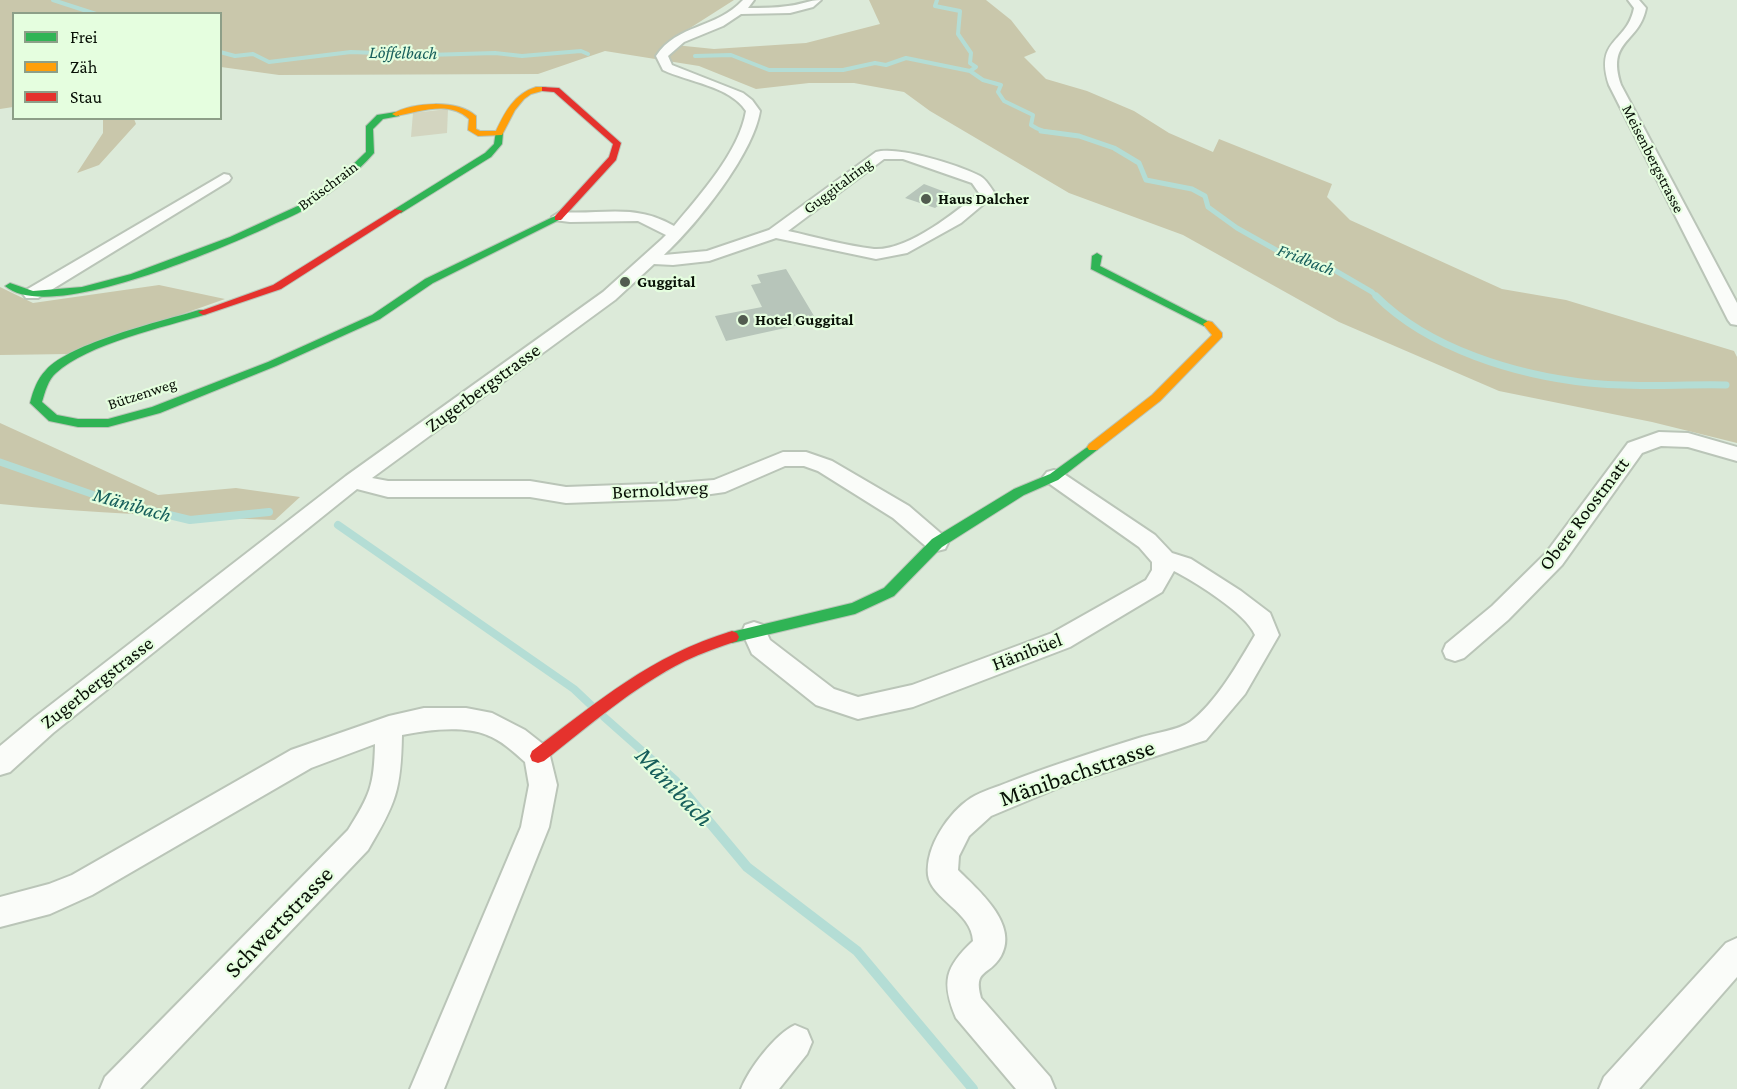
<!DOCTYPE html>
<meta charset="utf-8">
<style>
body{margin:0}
#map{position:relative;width:1737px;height:1089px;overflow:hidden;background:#dcead9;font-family:"Crimson Pro",serif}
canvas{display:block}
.legend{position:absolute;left:12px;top:12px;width:210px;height:108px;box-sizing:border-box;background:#e5fedf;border:2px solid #8d9f88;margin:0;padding:8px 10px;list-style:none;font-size:18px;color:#081006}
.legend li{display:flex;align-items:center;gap:12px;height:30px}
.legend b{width:30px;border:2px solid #8d9f88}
</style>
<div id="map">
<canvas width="1737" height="1089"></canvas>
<ul class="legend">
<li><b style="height:8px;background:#30b455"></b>Frei</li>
<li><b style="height:8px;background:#ff9f0a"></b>Zäh</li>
<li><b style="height:8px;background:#e5322d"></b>Stau</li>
</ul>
</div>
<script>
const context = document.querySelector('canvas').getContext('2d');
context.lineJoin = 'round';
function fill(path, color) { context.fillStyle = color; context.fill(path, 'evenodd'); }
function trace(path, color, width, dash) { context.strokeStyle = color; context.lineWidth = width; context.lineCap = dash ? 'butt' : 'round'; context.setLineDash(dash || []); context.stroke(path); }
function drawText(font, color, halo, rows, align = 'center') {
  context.font = font + ' "Crimson Pro",serif'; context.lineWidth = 4.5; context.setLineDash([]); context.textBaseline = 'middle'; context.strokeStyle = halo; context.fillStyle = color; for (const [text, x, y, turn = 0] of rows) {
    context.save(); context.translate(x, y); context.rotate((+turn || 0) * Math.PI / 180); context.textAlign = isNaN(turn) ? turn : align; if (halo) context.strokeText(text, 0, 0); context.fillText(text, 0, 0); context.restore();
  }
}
const green = new Path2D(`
 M448 109 447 133 411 137 413 113Z`);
const forest = new Path2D(`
 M0 0H734L665 44 714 49 806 43 880 24 869 0H986L1011 20 1036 52 1024 57 1046 79 1087 91 1134 111 1169 133 1213 152 1219 139 1332 184 1327 197 1350 220 1502 289 1566 300 1734 351 1737 357V443L1652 422 1499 391 1339 322 1183 235 1069 193 930 111 904 92 854 83H809L756 89 699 66 605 51 538 74 279 75 221 67 220 14H14L13 107 0 109Z
 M103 119H134L136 124 99 165 77 173 103 133Z
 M159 285 225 299 69 354 0 355V287L33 303Z
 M0 423 158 495 236 488 300 497 275 520C183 517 91 513 0 504Z`);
const streamFar4 = new Path2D(`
 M53 0 96 14
 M937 0 935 6 960 11 958 34 971 53 970 63 976 67 970 71
 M220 52 235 56 253 54 269 62 351 52 427 55 495 53 522 56 581 51 588 54
 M695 56 731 55 769 70H843L875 63 886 65 906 58 970 71 983 80 1001 85 998 92 1004 101 1033 115 1031 125C1040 131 1046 132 1057 133`);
const streamFar3 = new Path2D(`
 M1041 131 1079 136 1114 148 1139 163 1146 180 1192 189 1205 196 1208 207 1237 228 1294 260 1329 267 1372 292 1378 298`);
const streamFar2 = new Path2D(`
 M1376 296C1429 349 1516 375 1589 383 1633 388 1681 384 1726 385
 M0 462 123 505`);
const streamFar1 = new Path2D(`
 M119 503 190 520 269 512
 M338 525 574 689 593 707
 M604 717 657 764`);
const stream = new Path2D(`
 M655 763 675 781 747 867 857 951 973 1089`);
const building = new Path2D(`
 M924 184 953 195 935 208 905 198Z
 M786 269 817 321 726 341 715 316 762 307 751 285 761 283 757 275Z`);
const street = new Path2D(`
 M743 0H754L748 8C761 8 775 8 788 6 800 5 809 0 821 0L813 7 790 13 741 14 723 26 684 42 668 56 672 65 743 93 752 100 760 111C753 155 696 225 664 255L707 251 769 230 876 152C899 146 958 165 980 176 986 179 991 188 995 194L992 197 961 223 907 253 876 259 776 238 709 261 673 265 654 264 615 300 372 478 388 481H530L566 487 676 483 714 480 783 452H806L832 461 909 506 945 537 948 543 945 549 937 551 929 549 893 518 818 471 804 466H785L725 492 676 499 566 503 530 497H388L357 489 53 733 10 772 0 775V746L35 717 346 476 603 292 662 239 666 235 638 221 570 222 554 220 552 217 560 212C602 215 635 203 674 226 700 195 739 152 746 111 730 86 688 82 663 70L656 56C677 24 716 29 743 0ZM884 159H903L972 183 979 193C954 213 908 251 874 249 846 246 816 237 788 231Z
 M1628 0H1639L1646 8C1639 44 1606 39 1621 85L1737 303V325L1731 324 1728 320 1609 85C1594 38 1627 44 1634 8Z
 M224 174 229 175 231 178 229 181 38 298H26L23 294 26 290Z
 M1659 432 1688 433 1737 447V461L1688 447 1661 446 1642 453 1562 565 1508 620 1464 658 1455 661 1446 658 1443 651 1446 644 1492 606 1546 553 1628 443Z
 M1054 470 1061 472 1155 535 1172 553 1191 559 1241 591 1270 613 1279 635 1245 694 1206 740 1065 785 991 816 969 836 959 856 958 870C978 890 1019 924 1001 956 989 977 973 968 981 998L1050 1077 1055 1089H1016L956 1018C941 982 945 967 973 941 972 912 931 899 928 875 925 847 949 812 971 798 982 791 997 787 1009 782 1053 765 1097 751 1142 737 1156 733 1178 730 1190 722 1216 703 1239 662 1255 635 1246 613 1195 582 1174 571L1162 592 1070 647 913 707 858 719 816 705 752 654 742 632 745 625 754 622 763 625 770 640 834 689 858 697 912 685 1052 633 1146 580 1152 570V562L1139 547 1047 482 1043 477 1047 472Z
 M424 708H466L492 713 525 730 548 748 557 785 549 827 444 1089H410L521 827 529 785 525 762C514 752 501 740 487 735 462 725 427 730 402 735 401 790 396 803 368 850L140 1089H100L105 1077 348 830C370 795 374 786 375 744L311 768 92 895 50 914 0 927V897L49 884 72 875 291 750 389 716Z
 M1737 938V977L1639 1089H1599L1604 1077 1726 943Z
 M795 1025 807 1030 812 1042 807 1054 779 1089H741C749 1069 775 1034 795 1025Z`);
const fast = new Path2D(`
 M396 112H399V116L383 119 373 129 374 153C356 174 331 193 307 208 295 216 279 221 266 228 217 250 49 324 5 286L10 283 33 291 82 287 131 274 230 237 300 205 345 172 366 152V126L377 115Z
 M496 131 503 133 502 144 491 157 401 213H395V209L485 153 494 144Z
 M555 216 563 218 433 283 380 319 276 366 160 413 108 427H78L49 421 30 403C33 391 37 379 46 370 70 343 162 321 199 310H207V314C165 327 87 344 56 373 48 380 45 392 42 402L57 415 78 419H108L152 407 268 362 372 315 425 279Z
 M1097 253 1102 256 1100 266 1213 324 1212 326H1204L1091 269 1092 256Z
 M1093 443 1099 447 1097 450 1058 480 1024 495 942 547 894 596 855 614 732 643 727 641 725 637 727 633 852 603 884 588 932 539 1014 489 1050 474Z`);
const slow = new Path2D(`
 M536 87H545L549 89 531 94 524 99 515 110 502 135 478 136 468 130 469 119C449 100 420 112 396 116L392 114C413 102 457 99 476 116V129L480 131H496C505 112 514 94 536 87Z
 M1208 321 1212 322 1222 333V337L1160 401 1097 450H1089L1087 447 1089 444 1152 395 1212 335 1203 324Z`);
const jam = new Path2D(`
 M542 87 559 88 621 143 616 160 561 220H555V216L609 157 613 144 554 92 542 91Z
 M395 209 403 211 281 289 207 314 203 315 198 312 273 285Z
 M732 631 737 633 739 637 737 641C719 647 702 653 685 661 633 687 589 726 544 761L538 763 532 761 530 756 532 751C599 701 650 656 732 631Z`);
const markers = [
 [926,199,6,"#525c50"],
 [625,282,6,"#525c50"],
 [743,320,6,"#525c50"]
];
const farStreetnames = [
 ["Meisenbergstrasse",1653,159,63],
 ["Brüschrain",328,186,-37],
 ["Guggitalring",838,186,-37],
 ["Bützenweg",142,394,-18]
];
const farPoinames = [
 ["Haus Dalcher",938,199],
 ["Guggital",637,282],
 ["Hotel Guggital",755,320]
];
const farWaternames = [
 ["Löffelbach",403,53,1],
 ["Fridbach",1306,260,21]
];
const streetNames = [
 ["Zugerbergstrasse",483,388,-36],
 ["Bernoldweg",660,490,-3],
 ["Obere Roostmatt",1584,514,-53],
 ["Hänibüel",1027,652,-21],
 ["Zugerbergstrasse",97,683,-38]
];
const waterNames = [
 ["Mänibach",132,505,16]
];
const nearStreetnames = [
 ["Mänibachstrasse",1077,773,-19],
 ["Schwertstrasse",279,922,-46]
];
const nearWaternames = [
 ["Mänibach",674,787,46]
];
fill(green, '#d3d5c0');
fill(forest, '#c9c7ab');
trace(streamFar4, '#b4ddd5', 4);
trace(streamFar3, '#b4ddd5', 5);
trace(streamFar2, '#b4ddd5', 7);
trace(streamFar1, '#b4ddd5', 8);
trace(stream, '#b4ddd5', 10);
fill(building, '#b7c5ba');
trace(street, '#bac5b8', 4);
trace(fast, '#bac5b8', 2);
trace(slow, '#bac5b8', 2);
trace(jam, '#bac5b8', 2);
fill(street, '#fafcf9');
fill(fast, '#30b455');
fill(slow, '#ff9f0a');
fill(jam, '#e5322d');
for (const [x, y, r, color] of markers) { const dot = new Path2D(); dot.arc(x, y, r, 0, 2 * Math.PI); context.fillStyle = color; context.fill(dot); trace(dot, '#e5fedf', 2); }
drawText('16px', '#081006', '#e5fedf', farStreetnames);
drawText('bold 16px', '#081006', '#e5fedf', farPoinames, 'left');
drawText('italic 18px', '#165e5b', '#e5fedf', farWaternames);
drawText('20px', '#081006', '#e5fedf', streetNames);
drawText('italic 21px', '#165e5b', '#e5fedf', waterNames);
drawText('24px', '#081006', '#e5fedf', nearStreetnames);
drawText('italic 26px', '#165e5b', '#e5fedf', nearWaternames);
</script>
